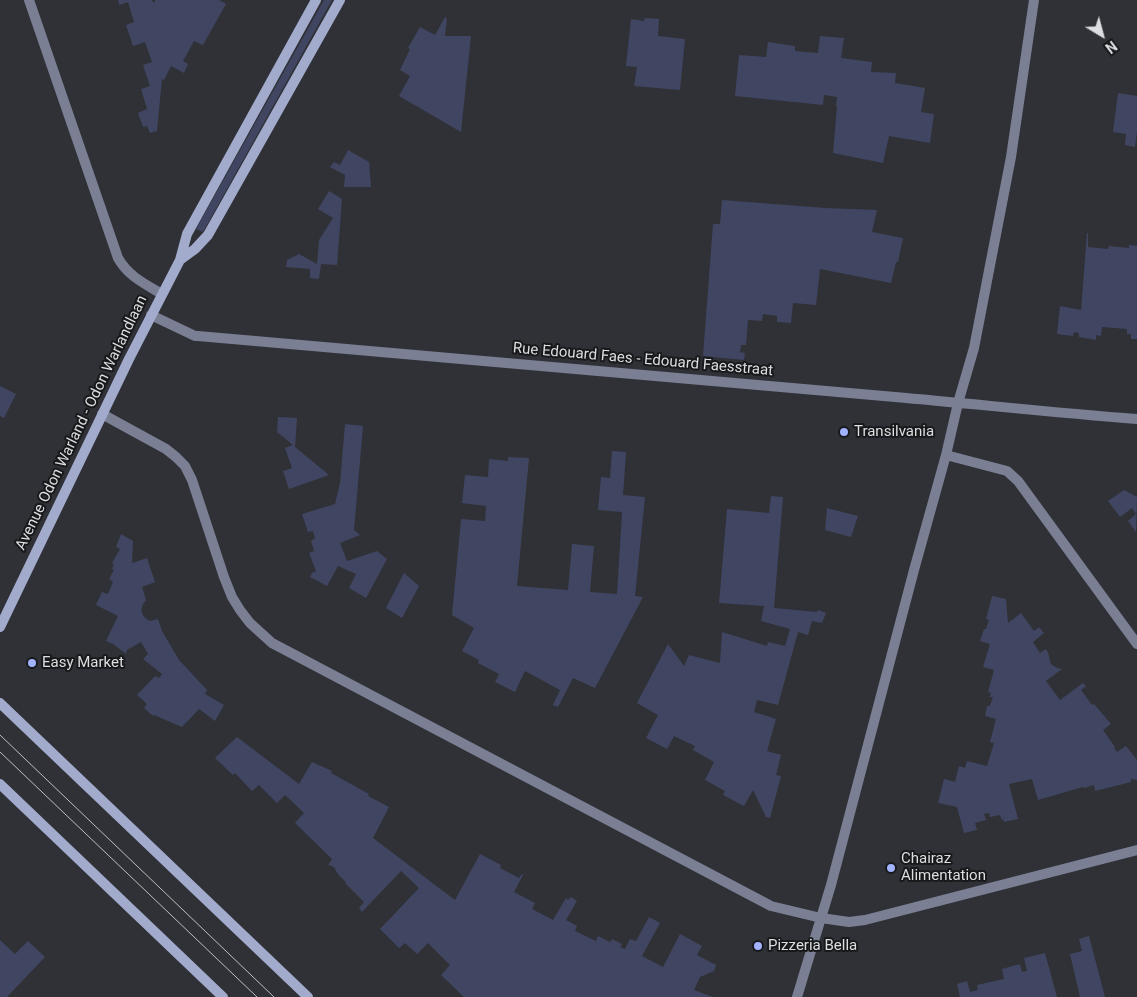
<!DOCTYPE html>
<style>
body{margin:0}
#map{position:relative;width:1137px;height:997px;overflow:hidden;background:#2f3136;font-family:Roboto,sans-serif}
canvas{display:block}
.north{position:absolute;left:1077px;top:10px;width:50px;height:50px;-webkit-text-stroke:4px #18191b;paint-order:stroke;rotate:143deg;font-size:14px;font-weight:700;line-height:20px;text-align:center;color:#dddee1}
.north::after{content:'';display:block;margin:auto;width:18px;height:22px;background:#dddee1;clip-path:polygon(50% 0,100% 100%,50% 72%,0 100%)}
</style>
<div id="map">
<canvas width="1137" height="997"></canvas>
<div class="north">N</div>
</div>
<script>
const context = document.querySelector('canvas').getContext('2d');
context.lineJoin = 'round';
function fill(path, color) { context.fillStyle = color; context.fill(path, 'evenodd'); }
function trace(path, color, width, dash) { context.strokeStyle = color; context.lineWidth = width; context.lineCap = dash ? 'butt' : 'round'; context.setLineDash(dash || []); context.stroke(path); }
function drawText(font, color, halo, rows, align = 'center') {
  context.font = font + ' Roboto,sans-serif'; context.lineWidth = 4; context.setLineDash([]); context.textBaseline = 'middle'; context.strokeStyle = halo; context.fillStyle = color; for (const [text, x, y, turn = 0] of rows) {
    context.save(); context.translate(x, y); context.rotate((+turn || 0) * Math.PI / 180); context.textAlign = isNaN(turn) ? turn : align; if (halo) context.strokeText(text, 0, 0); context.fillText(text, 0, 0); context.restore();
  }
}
const green = new Path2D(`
 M118 0H151L155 3V0H219L226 4 203 45 194 41 183 61 188 64 184 73 171 66 164 80 162 79 157 131 150 133 147 126 143 127 138 113 147 109 141 89 150 86 143 65 152 62 145 42 133 46 126 25 134 22 128 2 119 5Z
 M324 0H332L203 232 196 229Z
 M445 17 447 19 445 36H471L461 132 399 96 410 76 400 70 410 49 408 48 420 27 435 35Z
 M645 18 659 19 658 36 685 39 680 90 634 86 637 67 626 66 631 19 644 21Z
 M820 36 844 38 841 58 872 62 871 72 896 73 895 83 925 88 921 112 934 114 930 143 889 136 883 163 833 153 837 107H836L837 97 824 95 823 105 735 96 739 55 766 57 768 42 795 46V51L818 53Z
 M1118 93 1137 96V131L1135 147 1125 145 1126 134 1113 132Z
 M348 150 369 162 371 187H344L345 175 330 167 334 162 340 165Z
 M329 191 342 199 337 265 321 264 319 279 310 278V269L286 267 287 260 299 254 317 264 319 240 333 218 318 209Z
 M722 200 825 208 877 210 872 232 903 238 898 262H896L891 283 820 269 816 305 793 303 791 323 777 322V316L763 314 762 321 748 320 746 345H741L740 352 745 353 744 360 703 356 713 224H720Z
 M1087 233H1088V247L1108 249 1109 246 1129 248V245L1137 246V244V339H1131V334H1127V329L1102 327 1101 336 1096 335V340L1079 337V333L1074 332 1073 336 1057 334 1060 306 1081 310Z
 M0 386 16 394 4 418 0 416Z
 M278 417 297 418 295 447 329 475 289 489 283 471 292 468 285 448 293 445 277 432Z
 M345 424 363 426 354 530 360 535 340 543 347 561 377 551 387 559 366 598 349 588 356 574 338 566 327 586 310 577 312 573 316 571 309 553 314 551 311 541 315 538 313 531 308 532 302 514 335 504 340 483Z
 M612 451 626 452 623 495 645 497 635 596 643 597 595 688 573 678 558 707 553 705 560 690 525 671 515 692 495 682 499 674 478 663 479 660 462 651 474 628 452 615 461 519 485 521 486 506 462 503 465 475 488 477 489 459 508 461V457L529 458 517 586 568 590 572 544 594 546 590 592 617 594 622 512 598 510 601 477 610 478Z
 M1124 490 1137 497 1136 532 1128 521 1136 514 1132 508 1120 517 1108 501Z
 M771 496 783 497 774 608 817 612 818 610 826 613 822 623 812 621 808 635 798 632 778 705 757 700 754 712 776 719 767 751 781 755 776 775 781 776 770 818 766 817 753 790 744 806 723 795 725 791 705 780 714 762 693 750 695 746 674 736 667 749 646 738 658 715 637 703 668 644 684 666 689 655 720 663 722 632 767 646 768 642 785 646 790 629 761 621 764 606 719 603 727 509 769 513Z
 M827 508 858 516 851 537 825 530Z
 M121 534 133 541 132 563 147 558 155 582 142 587 146 600C139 608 140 616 150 621L158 619 162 631 179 660 207 690 205 694 224 705 215 721 199 709 182 727 154 715 153 716 144 708 147 704 137 695 155 676 159 678 162 674 143 659 148 654 141 642 127 650 126 654 113 644 106 641 118 616 96 605 102 592 108 594 113 582 109 579 114 570 112 569 114 564 112 563 120 549 116 547Z
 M404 573 419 586 402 618 386 608Z
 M992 596 1006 599 1008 623 1021 613 1034 631 1039 627 1044 633 1033 642 1040 653 1046 649C1053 660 1045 665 1062 669L1046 681 1060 700 1083 683 1086 686 1081 690 1092 705 1094 704 1111 724 1103 730 1115 747 1114 748 1117 752 1126 746 1137 760V780L1131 779V782L1095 791 1094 785 1084 788 1083 787 1038 800 1032 779 1009 784 1018 819 1004 822V820H1002L1000 815 990 817 989 813 984 814 986 820 975 823 977 830 964 833 957 807 938 803 944 779 955 782 959 766 965 768 967 761 987 766 994 743 990 742 996 719 985 716 987 706H990L993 697H990L991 693 988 692 994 670 983 667 990 644 980 641 984 629H986L989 620 986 619Z
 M237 737 299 784 312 762 332 771 331 773 369 794 368 796 389 807 373 838 455 900 480 854 501 865 500 868 519 878 522 874 523 875 514 892 535 903 532 909 553 920 566 898 568 900 571 897 577 901 566 920 577 926 575 931 596 941 598 936 610 942 612 939 622 944 620 947 625 949 630 939 636 941 649 917 660 923 642 956 663 967 680 934 702 946 697 955 716 965 714 971 700 977 694 990 713 997H464L441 975 450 965 428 943 417 954 405 943 399 948 380 929 419 888 401 871 362 912 359 908 364 902 345 883 346 882C344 880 340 877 338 874 334 868 335 866 328 865L332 859 295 823 304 813 285 795 277 803 259 785 252 791 235 773 233 775 215 758Z
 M1089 936 1105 997H1080L1070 954 1082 951 1079 939Z
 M0 940 15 954 28 941 45 957 7 997H0Z
 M1045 953 1057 997H960L957 984 967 981 970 992 978 990 977 985 1004 979 1002 969 1020 964 1022 972 1027 971 1024 958Z`);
const street = new Path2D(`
 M29 0 118 258C128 276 145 284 162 294
 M151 315 195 336H198L895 397C976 404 1056 413 1137 419
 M102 414 166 449 176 457 185 466 192 480 224 577 232 597 240 610 250 623 272 643 771 906 821 918 849 922 865 920 1137 850
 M946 455 1007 471 1018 481 1137 644
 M797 997 831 885 914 570 946 455 958 403 974 348 1011 157 1034 0`);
const secondary = new Path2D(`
 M180 260 195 249 208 235 340 0
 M0 627 129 359 180 260 187 234 316 0
 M0 703 308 997
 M0 784 223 997`);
const tram = new Path2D(`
 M0 735 274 997
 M0 752 257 997`);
const markers = [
 [844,432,5,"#a2b2fd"],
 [32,663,5,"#a2b2fd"],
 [891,868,5,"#a2b2fd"],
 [758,946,5,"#a2b2fd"]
];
const streetNames = [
 ["Rue Edouard Faes - Edouard Faesstraat",643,360,5],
 ["Avenue Odon Warland - Odon Warlandlaan",82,423,-64]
];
const poiNames = [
 ["Transilvania",854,432],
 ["Easy Market",42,663],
 ["Chairaz",901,859],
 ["Alimentation",901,876],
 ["Pizzeria Bella",768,946]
];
fill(green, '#404662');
trace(street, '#7a7f94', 10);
trace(secondary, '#a3abcd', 10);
trace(tram, '#bdbec1', 1);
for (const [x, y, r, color] of markers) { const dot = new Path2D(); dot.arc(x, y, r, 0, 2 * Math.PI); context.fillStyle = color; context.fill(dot); trace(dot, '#18191b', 2); }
drawText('15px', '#dddee1', '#18191b', streetNames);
drawText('15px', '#dddee1', '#18191b', poiNames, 'left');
</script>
